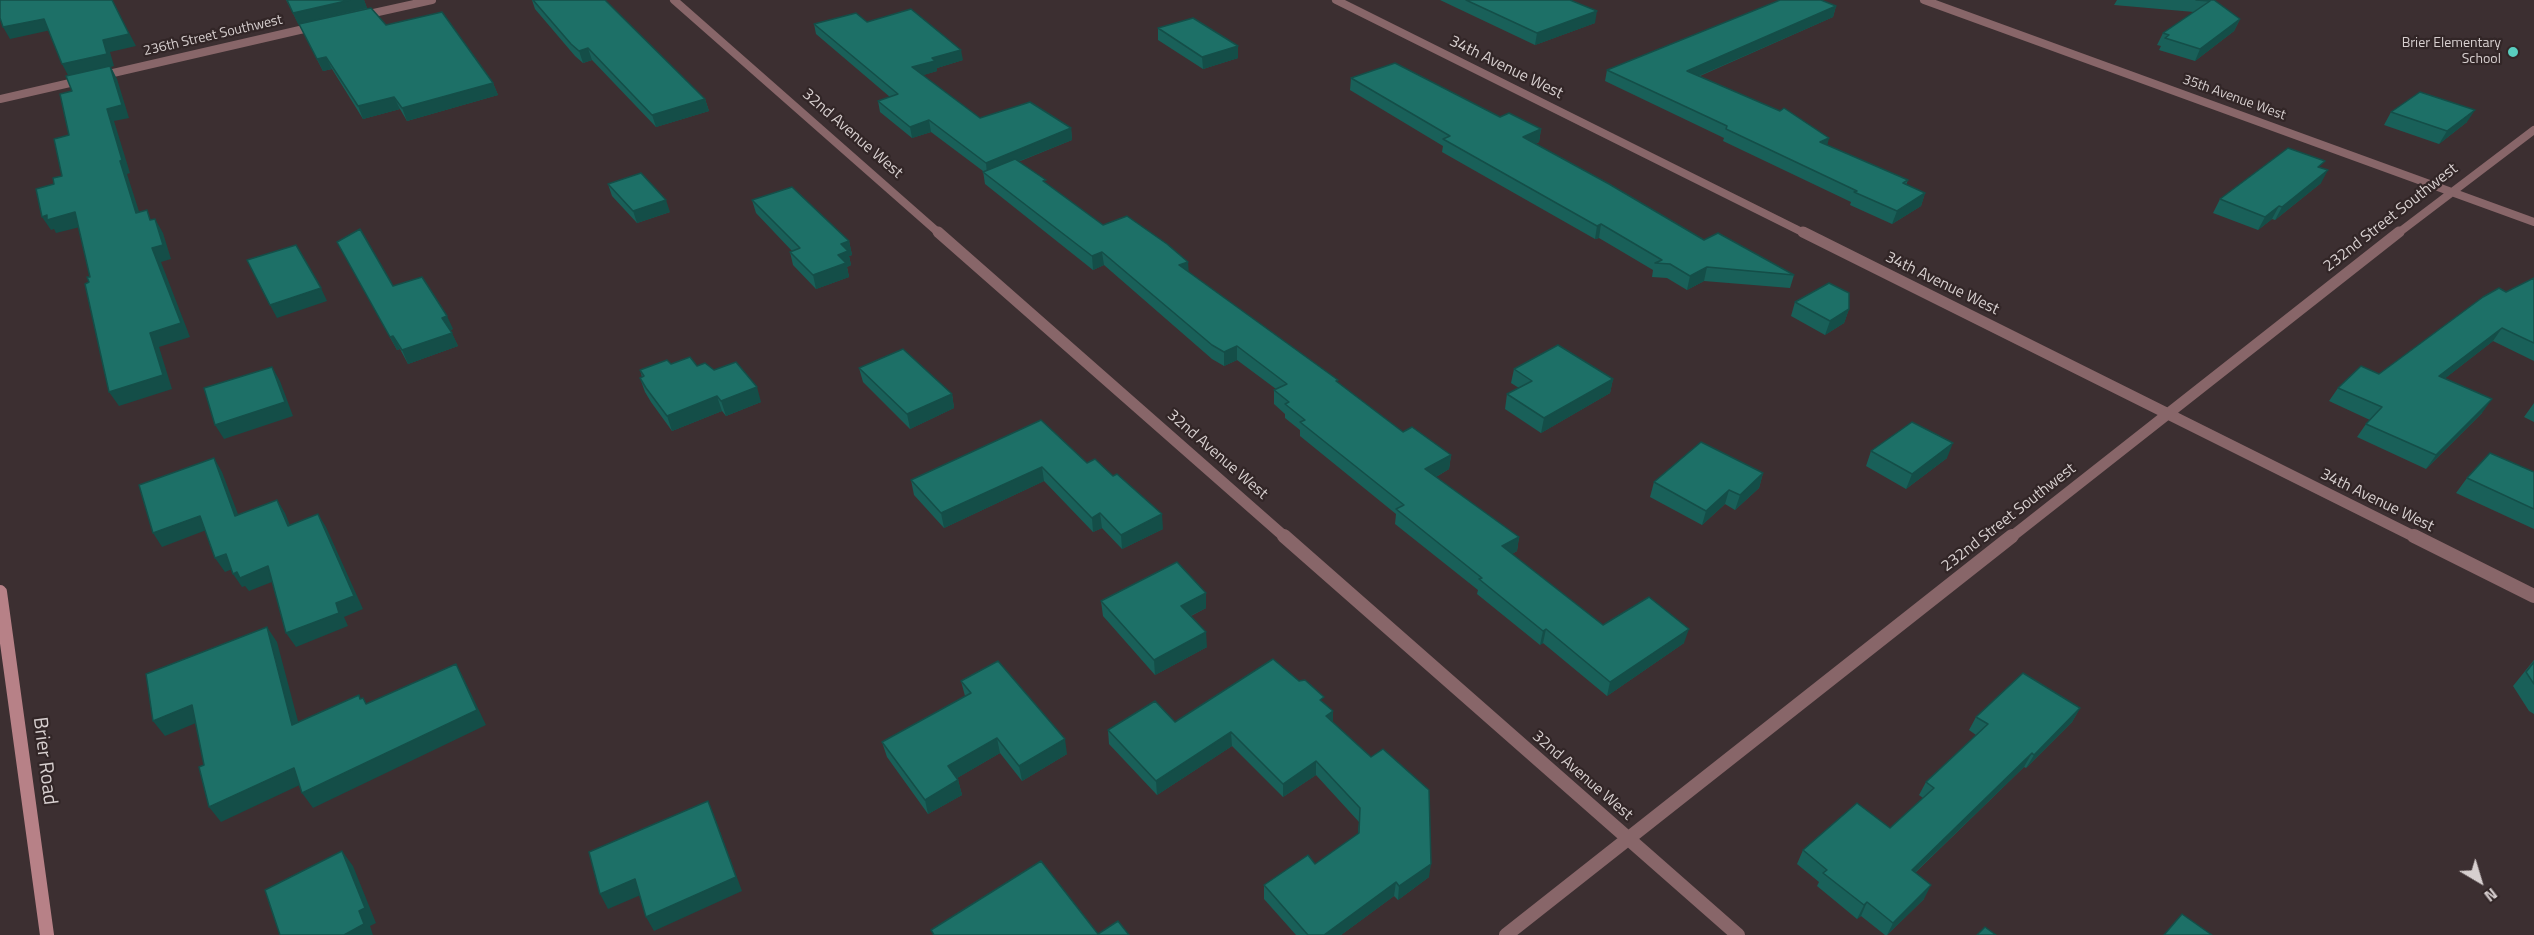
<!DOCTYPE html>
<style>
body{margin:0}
#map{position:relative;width:2534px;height:935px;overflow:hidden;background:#3c2f31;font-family:"Titillium Web",sans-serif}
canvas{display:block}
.north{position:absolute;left:2450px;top:851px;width:60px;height:60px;-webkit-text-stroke:4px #322627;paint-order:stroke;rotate:142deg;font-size:16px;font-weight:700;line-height:24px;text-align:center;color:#d7cfcf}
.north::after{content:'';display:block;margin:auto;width:21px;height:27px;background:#d7cfcf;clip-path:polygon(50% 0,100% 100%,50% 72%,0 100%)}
</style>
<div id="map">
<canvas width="2534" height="935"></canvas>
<div class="north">N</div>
</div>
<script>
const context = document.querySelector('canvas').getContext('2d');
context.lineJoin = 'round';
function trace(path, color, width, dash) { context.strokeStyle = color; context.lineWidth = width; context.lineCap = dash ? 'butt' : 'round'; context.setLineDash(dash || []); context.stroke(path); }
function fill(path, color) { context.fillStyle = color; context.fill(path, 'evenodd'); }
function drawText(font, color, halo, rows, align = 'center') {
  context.font = font + ' "Titillium Web",sans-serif'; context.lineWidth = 4.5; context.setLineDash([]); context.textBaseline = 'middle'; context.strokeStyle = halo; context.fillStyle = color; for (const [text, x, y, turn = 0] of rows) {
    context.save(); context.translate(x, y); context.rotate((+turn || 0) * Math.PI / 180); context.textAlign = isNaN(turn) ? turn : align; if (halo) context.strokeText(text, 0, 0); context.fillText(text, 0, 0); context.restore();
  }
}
const minorFar2 = new Path2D(`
 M674 0 940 234
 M1336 0 1806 234
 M1924 0 2534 222
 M2397 234 2534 130`);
const minorFar1 = new Path2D(`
 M938 232 1286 538
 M1803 232 2417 538
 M2010 538 2399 232`);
const minor = new Path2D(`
 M1284 536 1738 935
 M2414 536 2534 596
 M1506 935 2012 536`);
const tertiary = new Path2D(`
 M360 16 432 0
 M100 76 317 26
 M0 99 83 80`);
const secondary = new Path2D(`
 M0 592 47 935`);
const wall = new Path2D(`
 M286 0H364L367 8 386 25 493 83 498 95 407 121 400 109 363 119 332 69 323 71Z
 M532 0H605L705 99 709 111 656 127 592 60 583 63 575 56 535 9Z
 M1440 0H1570L1595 23 1535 45Z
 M2117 0H2214L2240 19 2234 31 2195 61 2159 50 2161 46 2157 45 2163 33 2194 12 2114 5Z
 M1836 6 1833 17 1700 76 1827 145 1908 180 1906 185 1925 193 1921 206 1892 224 1850 205 1851 202 1723 141 1724 138 1605 81 1607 70Z
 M867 22 963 60 937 68V71L923 75 980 118 1071 128 1072 140 1018 162 1103 225 1188 262V272L1403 432 1451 455 1449 469 1436 477 1519 537 1517 551 1512 554 1603 625 1684 643 1607 696 1543 643 1540 645 1477 594 1478 590 1395 524 1396 514 1300 436V430L1285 418V414L1274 404V390L1276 389 1237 360 1224 366 1212 359 1104 265 1093 270 985 184 983 171 931 132 912 138 880 112 878 101 890 97 816 34 814 24Z
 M1158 28 1238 46V58L1203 69 1158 40Z
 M1351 78 1500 117 1541 129 1539 142 1535 144 1704 240 1794 275 1790 288 1704 281 1687 290 1667 278 1652 277 1653 270 1599 238 1595 239 1442 152 1443 146 1350 90Z
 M2391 112 2467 122 2439 144 2384 125Z
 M2322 168 2321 183 2275 220 2272 219 2258 230 2213 213 2220 199Z
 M608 184 670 212 637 223 612 196Z
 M752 200 849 241 852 255 849 256 851 265 847 267 849 277 816 289 793 265 790 252 792 251 756 213Z
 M337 242 393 286 453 329 450 330 458 346 408 364 400 349 397 350Z
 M2534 278V361L2493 341 2444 379 2482 413 2426 469 2357 437 2366 424 2370 420 2329 401 2338 388 2379 374 2506 292Z
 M1795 302 1849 309 1844 323 1825 335 1791 316Z
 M671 364 697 366 714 370 761 402 726 416 722 411 672 431 651 402 645 392 640 378 642 377 640 370Z
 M859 368 952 394 954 408 910 429 863 382Z
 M1514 369 1613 379 1610 393 1541 433 1505 409 1507 394 1519 388 1511 383Z
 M2534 403V422L2524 417Z
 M1871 451 1947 458 1906 489 1866 466Z
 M1087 463 1163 529 1122 549 1102 528 1093 532 1044 481 944 528 914 495 911 480Z
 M2534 472V529L2456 493 2467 478Z
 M1763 473 1759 488 1735 510 1725 504 1702 525 1650 497 1654 482Z
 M1101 601 1206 608 1191 616 1207 647 1155 675 1103 616Z
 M2534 660V714L2529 711 2513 686Z
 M961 681 1067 754 1022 781 1000 753 957 778 958 780 962 795 928 814 887 757 882 742 965 696Z
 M1324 703 1333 722 1429 877 1398 900 1394 896 1341 935H1296L1264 899V885L1315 864 1358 834 1359 822 1316 775 1283 797 1232 746 1157 795 1109 744 1108 730Z
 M2080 708 2072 722 2026 768 2024 767 1915 873 1924 899 1887 935H1885L1861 916 1857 919 1817 886 1819 882 1797 864 1803 850 1890 828 1923 798 1919 795 1926 782 1976 735 1969 730 1976 717Z`);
const shadedWall = new Path2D(`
 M112 0 136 46 110 52 114 66 111 67 117 79 129 118 114 121 130 173 127 174 144 227 136 213 69 77 62 64 103 40Z
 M350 0H364L367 8 298 24 293 13Z
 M1836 6 1833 17 1685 82 1687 71Z
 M1597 11 1595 23 1535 45 1537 33Z
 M44 19 51 30 10 39 3 27Z
 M2240 19 2234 31 2195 61 2200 49Z
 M1238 46V58L1203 69 1202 57Z
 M588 48 592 60 583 63 579 51Z
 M961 50 963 60 937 68V71L914 78 912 67 932 58Z
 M326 57 332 69 323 71 317 59Z
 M493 83 498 95 407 121 402 108Z
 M394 97 400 109 363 119 358 106Z
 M705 99 709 111 656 127 652 115Z
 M2475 110 2467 122 2439 144 2447 131Z
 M929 120 931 132 912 138 910 127Z
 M1071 128 1072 140 987 174 986 163Z
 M1541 129 1539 142 1521 150 1523 137Z
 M1829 138 1826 151 1820 142Z
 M2328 170 2321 183 2275 220 2282 207Z
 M1925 193 1921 206 1892 224 1897 211Z
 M666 200 670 212 637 223 633 211Z
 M2279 206 2272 219 2258 230 2265 217Z
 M75 212 84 226 56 233 54 229 51 230 42 217Z
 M155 219 163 233 171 259 161 262 190 337 159 347 172 389 119 406 109 392 150 333 152 248Z
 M1601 224 1599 238 1595 239 1597 226Z
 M849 241 852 255 849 256 851 265 847 267 849 277 816 289 813 275 838 255 841 244Z
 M1102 252 1104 265 1093 270 1092 256Z
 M1188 262 1189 275 1179 265Z
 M1707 267 1704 281 1687 290 1690 276Z
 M321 288 327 301 277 318 270 305Z
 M1849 309 1844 323 1825 335 1830 321Z
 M447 316 453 329 448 331 442 318Z
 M2502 328 2493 341 2430 390 2439 376Z
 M452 333 458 346 408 364 402 350Z
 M393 336 400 349 397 350 390 337Z
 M1237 346V360L1224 366V352Z
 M272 367 280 381 293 416 224 439 215 425Z
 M1613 379 1610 393 1541 433 1544 418Z
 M757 387 761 402 726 416 721 401Z
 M952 394 954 408 910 429 907 414Z
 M717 396 722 411 672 431 667 416Z
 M2492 399 2482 413 2426 469 2436 455Z
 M1953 443 1947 458 1906 489 1912 474Z
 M1451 455 1449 469 1424 484 1425 469Z
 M214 458 222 472 244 530 235 516Z
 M1042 467 1044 481 944 528 941 513Z
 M1763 473 1759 488 1735 510 1740 495Z
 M1729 490 1725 504 1702 525 1706 511Z
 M277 500 285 513 296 540 288 526Z
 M1100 513 1102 528 1093 532 1092 518Z
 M318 514 326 527 363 609 344 617 348 626 296 647 286 633 336 603Z
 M1162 514 1163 529 1122 549 1121 535Z
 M200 516 209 529 162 547 153 533Z
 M1519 537 1517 551 1500 561 1502 546Z
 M226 554 235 568 225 572 215 558Z
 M268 566 277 580 249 591 245 586 242 587 233 574 237 572Z
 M1206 593V608L1182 620 1181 606Z
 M267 627 277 642 303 740 292 725Z
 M1546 629 1543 643 1540 645 1543 631Z
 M1689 629 1684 643 1607 696 1610 682Z
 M1206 632 1207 647 1155 675 1154 660Z
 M456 664 464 679 486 725 313 808 302 793Z
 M192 705 203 720 165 736 153 721Z
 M2080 708 2072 722 2026 768 2034 755Z
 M1333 711V725L1326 716Z
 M1231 732 1232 746 1157 795 1156 781Z
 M997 738 1000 753 952 781 948 766Z
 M1065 739 1067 754 1022 781 1019 766Z
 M2032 753 2024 767 1904 883 1912 870Z
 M1316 761V775L1283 797V784Z
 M294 768 304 783 221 822 209 807Z
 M958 780 962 795 928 814 925 800Z
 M708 801 714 815 742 891 654 931 646 917Z
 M342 851 353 866 376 923 370 926 373 935H344L359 911Z
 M1431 864 1429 877 1398 900 1399 886Z
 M635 879 643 894 608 909 600 894Z
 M1396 882 1394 896 1341 935H1324Z
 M1931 885 1924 899 1887 935 1893 923Z
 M1867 902 1861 916 1857 919 1864 905Z`);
const building = new Path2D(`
 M0 0H112L129 34 103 40 107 54 62 64 44 19 3 27 0 18Z
 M287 0H350L293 13Z
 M533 0H605L705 99 652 115 588 48 579 51 571 44Z
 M1466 0H1570L1597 11 1537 33Z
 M1780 0H1821L1836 6 1687 71 1780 111 1784 108 1829 138 1820 142 1908 180 1903 183 1925 193 1897 211 1854 192 1857 191 1726 129 1727 126 1607 70Z
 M2196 0H2214L2240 19 2200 49 2165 38 2169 35 2163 33 2210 1Z
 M371 8 386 25 442 12 493 83 402 108 394 97 358 106 326 57 317 59 299 24Z
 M911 9 961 50 932 58 935 61 912 67 980 118 1030 102 1071 128 986 163 929 120 910 127 878 101 898 94 814 24 856 13 867 22Z
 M1193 18 1238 46 1202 57 1158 28Z
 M1395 63 1500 117 1509 113 1541 129 1523 137 1609 184 1704 240 1718 233 1794 275 1707 267 1690 276 1670 264 1655 263 1662 260 1601 224 1597 226 1443 139 1450 136 1351 78Z
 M110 66 122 105 107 109 122 160 120 161 136 213 147 210 150 220 155 219 163 245 152 248 181 323 150 333 163 375 109 392 85 284 89 282 87 277H90L75 212 47 220V215L42 217 36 189 54 184 53 178 62 176 54 139 69 135 60 94 72 91 66 76Z
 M2420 92 2475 110 2447 131 2391 112Z
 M2288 148 2325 161 2318 167 2328 170 2282 207 2279 206 2265 217 2220 199Z
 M1015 159 1046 180 1043 181 1103 225 1127 216 1167 244 1188 262 1179 265 1338 380 1336 381 1403 432 1412 427 1451 455 1425 469 1519 537 1502 546 1603 625 1649 597 1689 629 1610 682 1546 629 1543 631 1479 579 1482 578 1396 509 1404 505 1300 422 1305 420 1285 404 1289 402 1274 390 1287 384 1237 346 1224 352 1212 345 1102 252 1092 256 983 172Z
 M641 173 666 200 633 211 608 184Z
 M792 187 849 241 841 244 848 251 838 255 846 263 813 275 790 252 800 248 752 200Z
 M360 229 393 286 422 277 447 316 442 318 452 333 402 350 393 336 390 337 337 242Z
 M296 245 321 288 270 305 247 260Z
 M2534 278V343L2502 328 2439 376 2492 399 2436 455 2366 424 2382 407 2338 388 2361 366 2379 374 2483 297 2499 288 2506 292Z
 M1829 283 1849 293V309L1830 321 1795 302Z
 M1558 345 1613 379 1544 418 1507 394 1532 381 1514 369Z
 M903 349 952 394 907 414 859 368Z
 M690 357 697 366 705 363 714 370 736 362 757 387 721 401 717 396 667 416 646 388 640 378 644 376 640 370 667 360 671 364Z
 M272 367 285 402 215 425 204 388Z
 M1041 420 1087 463 1095 459 1113 476 1117 474 1162 514 1121 535 1100 513 1092 518 1042 467 941 513 911 480Z
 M1912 422 1953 443 1912 474 1871 451Z
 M1701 442 1763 473 1740 495 1729 490 1706 511 1654 482Z
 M2490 453 2534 472V509L2467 478Z
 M214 458 235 516 277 500 288 526 318 514 354 596 336 603 339 613 286 633 268 566 240 578 237 572 233 574 226 554 215 558 200 516 153 533 139 485Z
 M1177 562 1206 593 1181 606 1206 632 1154 660 1101 601Z
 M267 627 292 725 359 695 360 699 363 698 366 704 456 664 477 710 302 793 294 768 209 807 199 767 204 765 192 705 153 721 146 674Z
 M1273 659 1299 681 1305 680 1324 697 1320 700 1333 711 1326 716 1371 757 1383 749 1429 790 1431 864 1399 886 1396 882 1324 935H1308L1264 885 1308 855 1315 864 1359 833 1360 808 1316 761 1283 784 1231 732 1156 781 1108 730 1155 701 1175 722Z
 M998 661 1065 739 1019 766 997 738 948 766 958 780 925 800 882 742 971 693 961 681Z
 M2534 662V684L2526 672Z
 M2023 673 2080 708 2034 755 2032 753 1912 870 1931 885 1893 923 1867 902 1864 905 1823 873 1827 870 1803 850 1857 803 1890 828 1934 788 1926 782 1988 724 1976 717Z
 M708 801 736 877 646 917 635 879 600 894 589 852Z
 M342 851 365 908 359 911 364 924 344 935H280L265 890Z
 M1041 861 1098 934 1118 921 1129 935H934L931 930Z
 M2182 914 2212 935H2164Z
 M1985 927 1996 935H1977Z`);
const markers = [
 [2513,52,6,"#59cebf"]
];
const farStreetnames = [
 ["236th Street Southwest",213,36,-13],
 ["35th Avenue West",2234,98,20]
];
const farPoinames = [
 ["Brier Elementary",2501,44],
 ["School",2501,60]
];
const streetNames = [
 ["34th Avenue West",1506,68,26],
 ["32nd Avenue West",852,134,41],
 ["232nd Street Southwest",2391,218,-38],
 ["34th Avenue West",1942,284,26],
 ["32nd Avenue West",1217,455,41],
 ["34th Avenue West",2377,501,26],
 ["232nd Street Southwest",2009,518,-38],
 ["32nd Avenue West",1582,776,41]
];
const nearStreetnames = [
 ["Brier Road",44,761,83]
];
trace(minorFar2, '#886669', 8);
trace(minorFar1, '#886669', 11);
trace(minor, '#886669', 14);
trace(tertiary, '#886669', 8);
trace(secondary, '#b78187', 14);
fill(wall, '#196059');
fill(shadedWall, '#144e48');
fill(building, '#1d7067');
trace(building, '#144e48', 1.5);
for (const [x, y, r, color] of markers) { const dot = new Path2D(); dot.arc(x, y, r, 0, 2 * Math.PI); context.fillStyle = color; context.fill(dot); trace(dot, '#322627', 2); }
drawText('14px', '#d7cfcf', '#322627', farStreetnames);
drawText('14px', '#d7cfcf', '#322627', farPoinames, 'right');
drawText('16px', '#d7cfcf', '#322627', streetNames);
drawText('20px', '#d7cfcf', '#322627', nearStreetnames);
</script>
